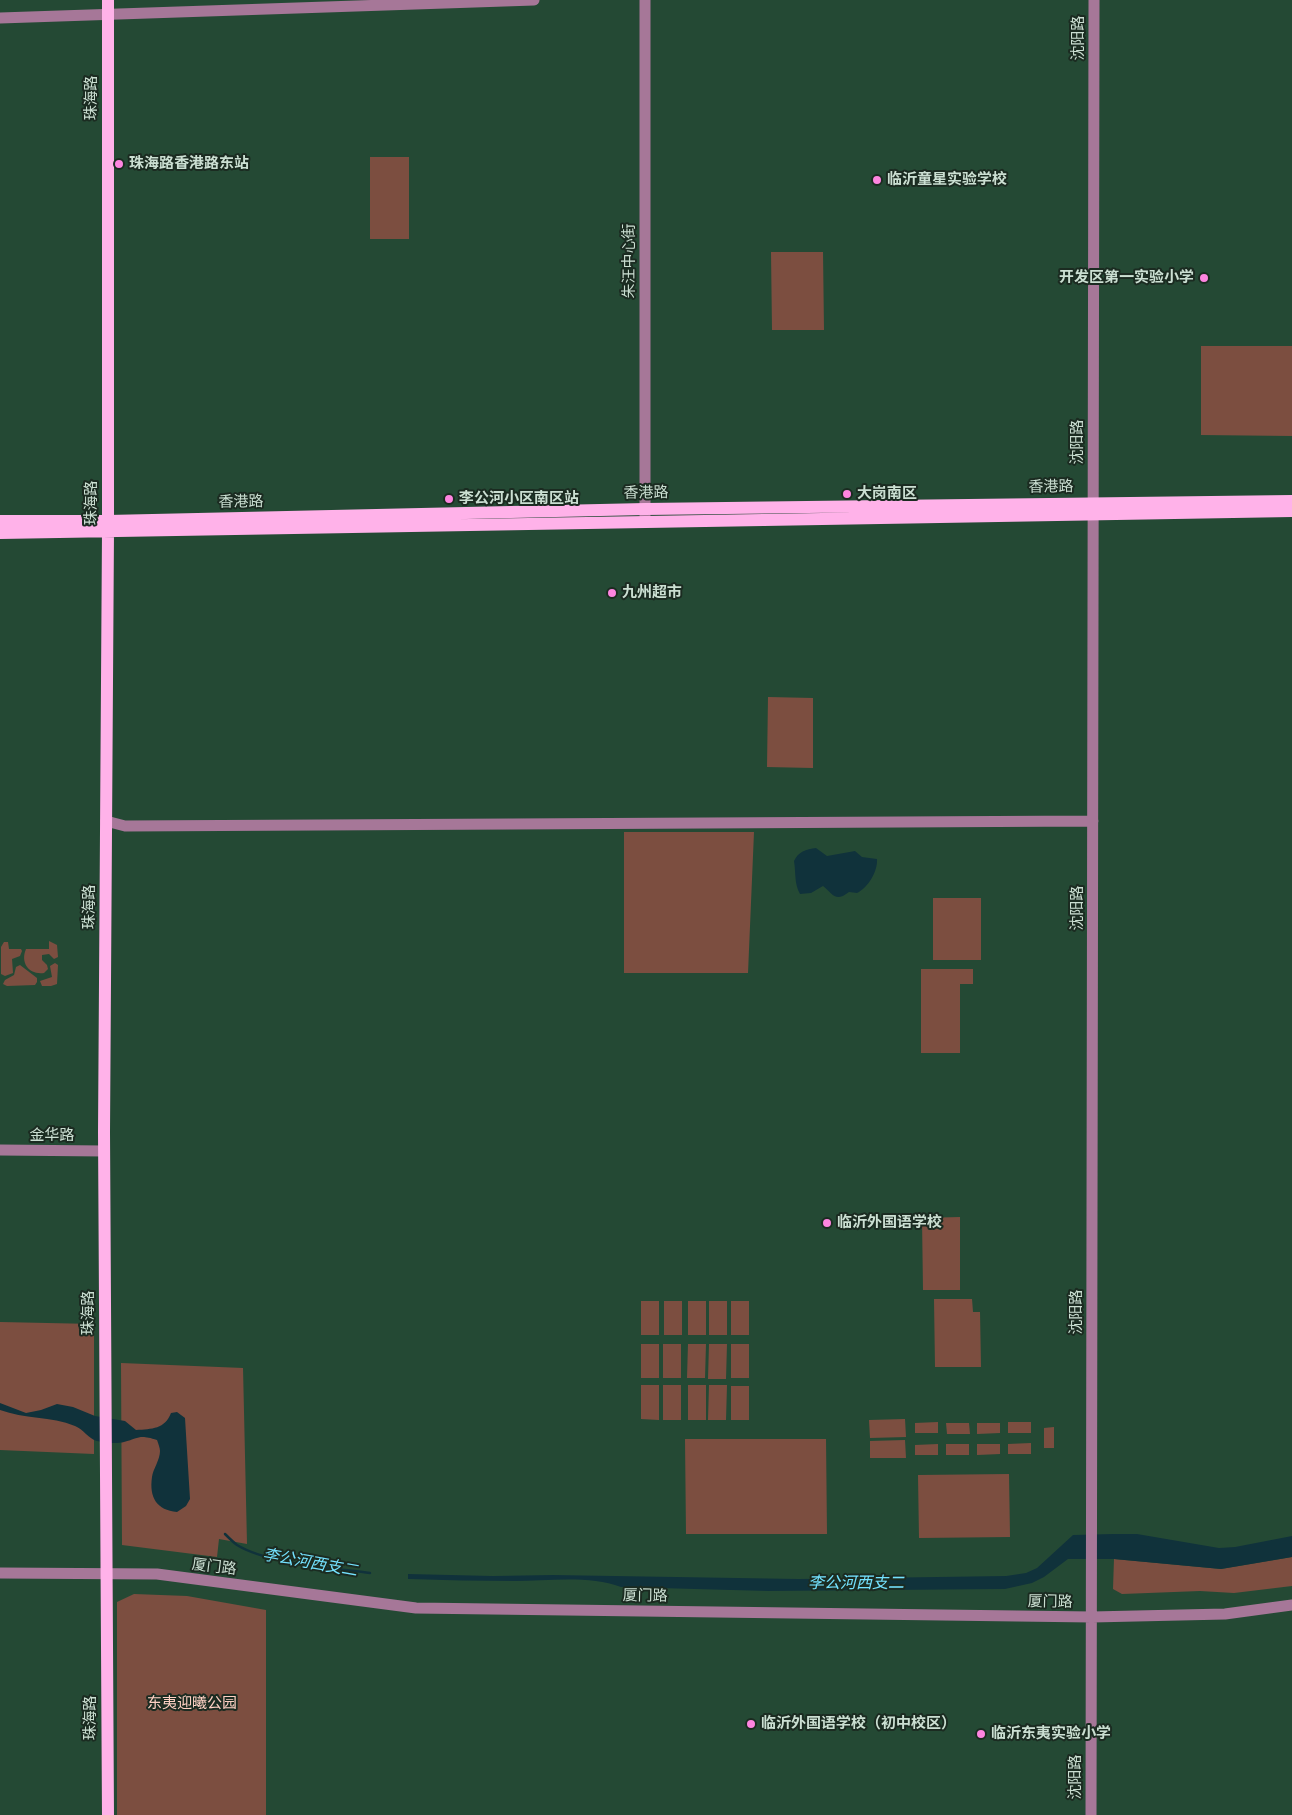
<!DOCTYPE html>
<meta charset="utf-8">
<style>
body{margin:0}
canvas{display:block;background:#244934}
</style>
<canvas width="1292" height="1815"></canvas>
<script>
const context = document.querySelector('canvas').getContext('2d');
context.lineJoin = 'round';
function fill(path, color) { context.fillStyle = color; context.fill(path, 'evenodd'); }
function trace(path, color, width, dash) { context.strokeStyle = color; context.lineWidth = width; context.lineCap = dash ? 'butt' : 'round'; context.setLineDash(dash || []); context.stroke(path); }
function drawText(font, color, halo, rows, align = 'center') {
  context.font = font + ' Montserrat,"Noto Sans SC",sans-serif'; context.lineWidth = 4; context.setLineDash([]); context.textBaseline = 'middle'; context.strokeStyle = halo; context.fillStyle = color; for (const [text, x, y, turn = 0] of rows) {
    context.save(); context.translate(x, y); context.rotate((+turn || 0) * Math.PI / 180); context.textAlign = isNaN(turn) ? turn : align; if (halo) context.strokeText(text, 0, 0); context.fillText(text, 0, 0); context.restore();
  }
}
const green = new Path2D(`
 M370 157H409V239H370Z
 M771 252H823L824 330H772Z
 M1201 346H1292V436L1201 435Z
 M768 697 813 698V768L767 767Z
 M624 832H754L748 973H624Z
 M933 898H981V960H933Z
 M49 941 57 945 58 957 54 959 49 954 42 955V960L47 965 48 969 44 973C29 975 20 963 26 949H49Z
 M4 942H8L9 949H21L22 951 20 956 12 959 13 973 5 976 1 974V947Z
 M55 963 58 965 57 984 51 986H42L40 981 52 977 50 966Z
 M20 965 37 978V982L35 985 7 986 3 984 5 980 14 975 16 967Z
 M921 969H973V984H960V1053H921Z
 M960 1217V1290H923L922 1218Z
 M934 1299H972L973 1312H980L981 1367H935Z
 M641 1301H659V1335H641Z
 M664 1301H682V1335H664Z
 M688 1301H706V1335H688Z
 M709 1301H727V1335H709Z
 M731 1301H749V1335H731Z
 M0 1322 94 1324V1454L0 1450Z
 M641 1344H659V1378H641Z
 M663 1344H681V1378H663Z
 M688 1344H706L705 1378H687Z
 M709 1344H727L726 1379H708Z
 M731 1344H749V1378H731Z
 M121 1363 243 1368 247 1544 219 1539 217 1557 122 1545Z
 M641 1385H659V1420L641 1419Z
 M663 1385H681V1420H663Z
 M688 1385H706V1420H688Z
 M709 1385H727L726 1420H708Z
 M731 1386H749V1420H731Z
 M905 1419 906 1437 870 1438 869 1420Z
 M938 1422V1433H915V1423Z
 M1008 1422H1031V1433H1008Z
 M946 1423H969L970 1434H947Z
 M977 1423H1000V1433L977 1434Z
 M1054 1427V1448H1044V1428Z
 M685 1439H826L827 1534H686Z
 M905 1440 906 1458H870V1441Z
 M1031 1443V1454H1008V1444Z
 M938 1444V1455H915V1445Z
 M946 1444H969V1455H946Z
 M977 1444H1000V1454L977 1455Z
 M1009 1474 1010 1537 919 1538 918 1475Z
 M1292 1557V1586L1234 1593 1200 1591 1122 1594 1113 1589 1114 1559 1221 1569Z
 M134 1594 187 1596 266 1610V1815H117V1602Z`);
const water = new Path2D(`
 M816 848 827 856 855 851 862 857 877 859C878 871 868 888 857 893L849 892C835 903 833 894 823 886L811 893 800 894C794 883 796 873 794 861 798 852 806 849 816 848Z
 M0 1403 26 1413 41 1410 57 1404 73 1407 95 1416 125 1421 136 1430C152 1429 165 1429 171 1413L177 1412 185 1418 190 1499 186 1506 177 1512C157 1510 149 1498 152 1477 153 1469 160 1460 160 1451 160 1448 158 1443 157 1440 139 1434 139 1438 124 1442 117 1444 104 1443 97 1441 89 1439 83 1429 75 1426 51 1416 24 1419 0 1410Z
 M1113 1534H1137L1219 1548 1235 1547 1292 1536V1557L1221 1569 1114 1559H1068L1044 1577 1032 1583 1005 1589 768 1591 621 1587C589 1575 548 1581 515 1581 479 1581 443 1580 408 1579V1574L493 1576 553 1575 799 1579 1006 1576 1026 1573 1037 1568 1073 1535Z`);
const stream = new Path2D(`
 M225 1534C229 1538 233 1542 237 1545 268 1564 333 1568 370 1573`);
const minor = new Path2D(`
 M645 0V518
 M0 18 534 0
 M106 821 125 826 1093 821
 M0 1150 104 1151
 M0 1573 157 1574 416 1608 1092 1617 1225 1614 1292 1605
 M1091 1815 1094 0`);
const major = new Path2D(`
 M0 521H108L645 509 1292 501
 M0 533 1292 511
 M108 1815 104 1132 108 531V0`);
const markers = [
 [119,164,5,"#fe85e0"],
 [877,180,5,"#fe85e0"],
 [1204,278,5,"#fe85e0"],
 [847,494,5,"#fe85e0"],
 [449,499,5,"#fe85e0"],
 [612,593,5,"#fe85e0"],
 [827,1223,5,"#fe85e0"],
 [751,1724,5,"#fe85e0"],
 [981,1734,5,"#fe85e0"]
];
const streetNames = [
 ["沈阳路",1079,38,-90],
 ["珠海路",92,98,-90],
 ["朱汪中心街",630,261,-90],
 ["沈阳路",1078,442,-90],
 ["香港路",1051,487,-1],
 ["香港路",646,493,-1],
 ["香港路",241,502,-1],
 ["珠海路",92,503,-90],
 ["珠海路",90,907,-90],
 ["沈阳路",1078,908,-90],
 ["金华路",52,1136],
 ["沈阳路",1077,1312,-90],
 ["珠海路",89,1313,-90],
 ["厦门路",214,1567,7],
 ["厦门路",645,1596,1],
 ["厦门路",1050,1602,1],
 ["珠海路",91,1718,-90],
 ["沈阳路",1076,1777,-90]
];
const poiNames = [
 ["珠海路香港路东站",129,164],
 ["临沂童星实验学校",887,180],
 ["开发区第一实验小学",1194,278,"right"],
 ["大岗南区",857,494],
 ["李公河小区南区站",459,499],
 ["九州超市",622,593],
 ["临沂外国语学校",837,1223],
 ["临沂外国语学校（初中校区）",761,1724],
 ["临沂东夷实验小学",991,1734]
];
const parkNames = [
 ["东夷迎曦公园",192,1704]
];
const waterNames = [
 ["李公河西支二",310,1563,10],
 ["李公河西支二",856,1583]
];
fill(green, '#7c4e40');
fill(water, '#10323b');
trace(stream, '#10323b', 2.5);
trace(minor, '#a67798', 11);
trace(major, '#ffb2e9', 12);
for (const [x, y, r, color] of markers) { const dot = new Path2D(); dot.arc(x, y, r, 0, 2 * Math.PI); context.fillStyle = color; context.fill(dot); trace(dot, '#1b2b21', 2); }
drawText('15px', '#cbdfd2', '#1b2b21', streetNames);
drawText('bold 15px', '#cbdfd2', '#1b2b21', poiNames, 'left');
drawText('15px', '#fed1c4', '#1b2b21', parkNames);
drawText('italic 16px', '#74e2ff', '#1b2b21', waterNames);
</script>
